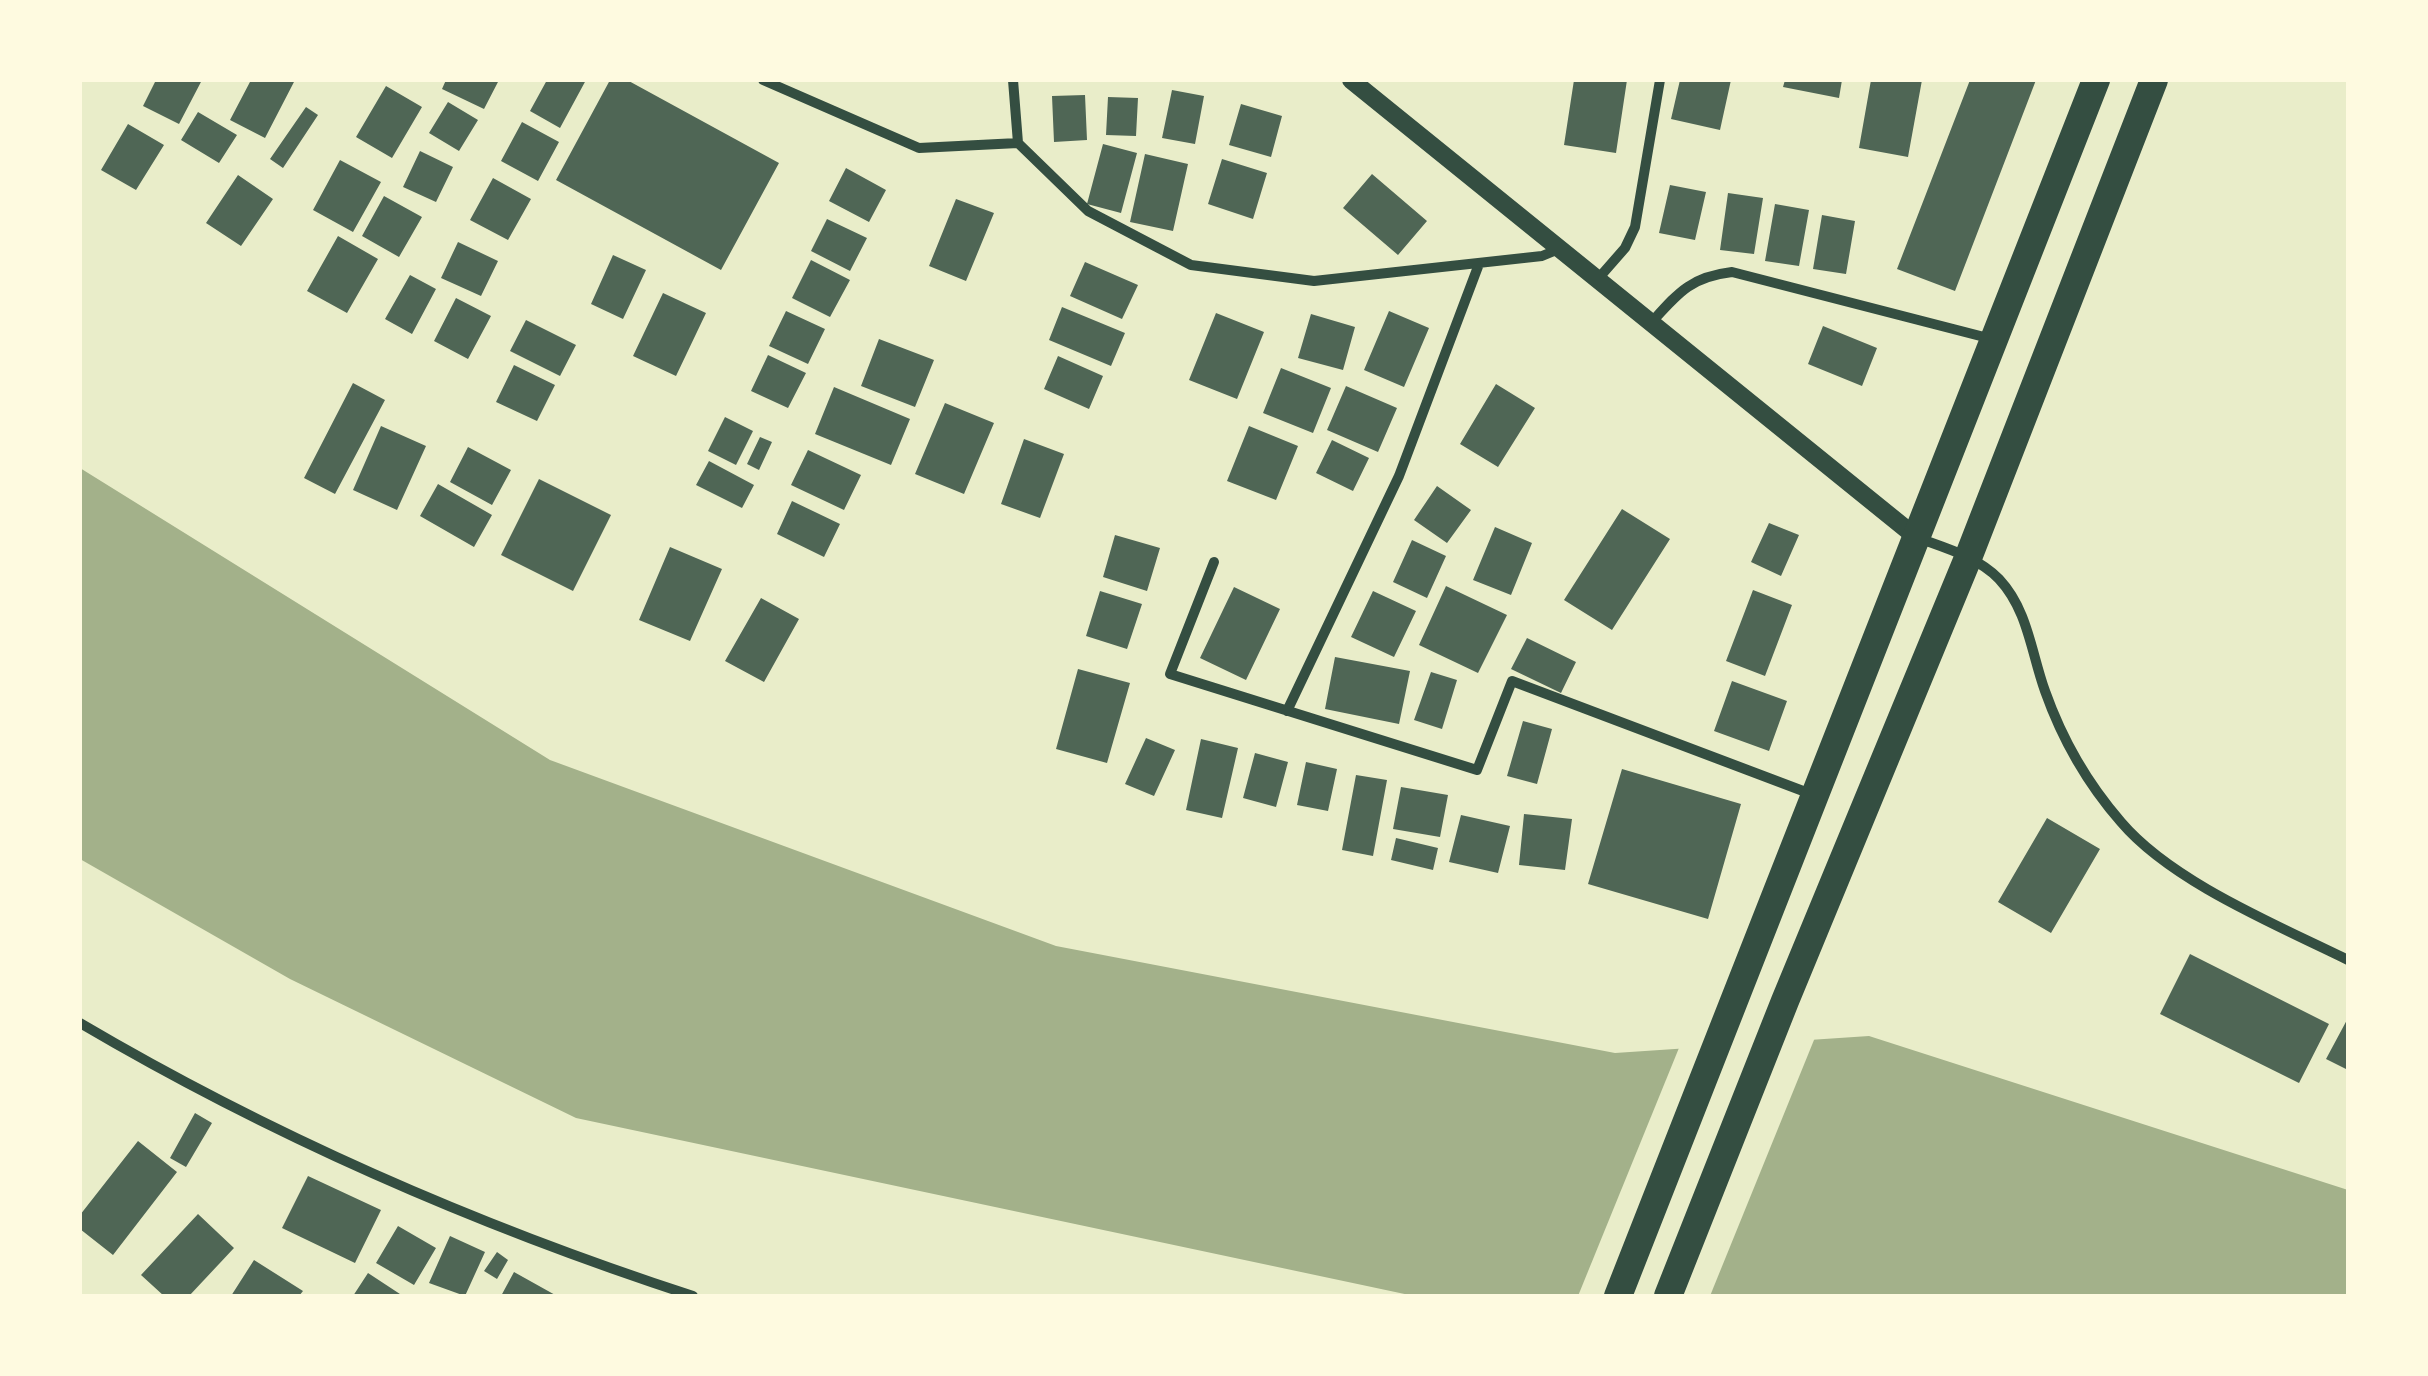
<!DOCTYPE html>
<style>
body{margin:0}
#map{position:relative;width:2428px;height:1376px;overflow:hidden;background:#e9edc9;font-family:"Public Sans",sans-serif}
canvas{display:block}
.frame{position:absolute;inset:0;border:82px solid #fefae0;pointer-events:none}
</style>
<div id="map">
<canvas width="2428" height="1376"></canvas>
<div class="frame"></div>
</div>
<script>
const context = document.querySelector('canvas').getContext('2d');
context.lineJoin = 'round';
function fill(path, color) { context.fillStyle = color; context.fill(path, 'evenodd'); }
function trace(path, color, width, dash) { context.strokeStyle = color; context.lineWidth = width; context.lineCap = dash ? 'butt' : 'round'; context.setLineDash(dash || []); context.stroke(path); }
const water = new Path2D(`
 M80 468 550 760 1056 946 1615 1053 1869 1036 2348 1190V1296H1414L576 1118 290 979 80 859Z`);
const pier = new Path2D(`
 M1816 1035 1710 1296H1578L1681 1043Z`);
const building = new Path2D(`
 M156 80H202L179 124 143 106Z
 M251 80H295L265 138 230 120Z
 M446 80H499L484 109 442 89Z
 M547 80H586L560 128 530 111Z
 M610 80H627L779 163 721 270 556 180Z
 M1574 80H1627L1616 153 1564 145Z
 M1680 80H1731L1720 130 1671 119Z
 M1785 80H1842L1839 98 1783 87Z
 M1871 80H1922L1908 157 1859 148Z
 M1970 80H2036L1955 291 1897 269Z
 M386 86 422 107 392 158 356 137Z
 M1172 90 1204 96 1195 144 1162 138Z
 M1085 95 1087 140 1054 142 1052 96Z
 M1108 97 1138 98 1136 136 1106 135Z
 M448 102 478 120 459 151 429 133Z
 M1241 104 1282 116 1271 157 1229 145Z
 M306 107 318 115 283 168 270 159Z
 M198 112 237 135 219 163 181 140Z
 M522 122 559 142 538 181 501 161Z
 M128 124 164 145 136 190 101 170Z
 M1103 144 1137 153 1121 213 1087 204Z
 M420 151 453 167 436 202 403 187Z
 M1145 154 1188 164 1173 231 1130 222Z
 M1222 159 1267 173 1253 219 1208 204Z
 M340 160 381 182 353 232 313 210Z
 M846 168 886 190 869 222 829 201Z
 M1372 174 1427 221 1398 255 1343 208Z
 M238 175 273 199 241 246 206 223Z
 M493 178 531 199 508 240 470 220Z
 M1670 185 1706 192 1695 240 1659 233Z
 M1728 193 1763 198 1754 254 1720 250Z
 M384 196 422 217 399 257 362 236Z
 M956 199 994 213 966 281 929 266Z
 M1775 204 1809 210 1799 266 1765 261Z
 M1822 215 1855 221 1846 274 1813 269Z
 M827 219 867 238 850 271 811 251Z
 M338 236 378 259 347 313 307 291Z
 M458 242 498 261 481 296 441 278Z
 M613 255 646 270 623 319 591 304Z
 M811 260 850 280 830 317 792 298Z
 M1085 262 1138 285 1122 319 1070 296Z
 M410 275 436 289 412 334 385 319Z
 M663 293 706 313 676 376 633 356Z
 M456 298 491 316 468 359 434 341Z
 M1062 307 1125 333 1111 366 1049 340Z
 M786 311 825 329 808 364 769 346Z
 M1389 311 1429 328 1404 387 1364 370Z
 M1216 313 1264 332 1237 399 1189 380Z
 M1311 314 1355 327 1343 370 1298 358Z
 M526 320 576 345 560 376 510 351Z
 M1823 326 1877 348 1862 386 1808 364Z
 M879 339 934 360 915 407 861 386Z
 M768 355 806 373 788 408 751 391Z
 M1058 356 1103 376 1089 409 1044 389Z
 M514 365 555 385 537 421 496 402Z
 M1281 368 1331 388 1313 433 1263 413Z
 M353 383 385 400 335 494 304 478Z
 M1496 384 1535 408 1498 467 1460 444Z
 M1346 386 1397 408 1378 452 1327 430Z
 M834 387 910 419 891 465 815 434Z
 M945 403 994 423 964 494 915 474Z
 M725 417 753 431 736 465 708 451Z
 M381 426 426 446 397 510 353 490Z
 M1249 426 1298 446 1276 500 1227 481Z
 M760 437 772 442 759 470 747 464Z
 M1024 439 1064 454 1040 518 1001 504Z
 M1332 440 1369 458 1353 491 1316 473Z
 M468 447 511 470 492 505 450 482Z
 M808 450 861 475 844 510 791 485Z
 M709 461 754 485 742 508 696 485Z
 M539 479 611 515 573 591 501 555Z
 M438 484 492 515 474 547 420 516Z
 M1437 486 1471 510 1447 543 1414 520Z
 M792 501 840 524 824 557 777 534Z
 M1622 509 1670 539 1612 630 1564 600Z
 M1769 523 1799 535 1781 576 1751 562Z
 M1495 527 1532 543 1511 595 1473 580Z
 M1115 535 1160 548 1147 591 1103 577Z
 M1412 540 1446 556 1427 598 1393 582Z
 M670 547 722 569 690 641 639 620Z
 M1446 586 1507 615 1478 673 1419 645Z
 M1234 587 1280 609 1246 680 1200 658Z
 M1753 590 1792 605 1765 676 1726 661Z
 M1100 591 1142 604 1127 649 1086 636Z
 M1373 591 1416 611 1394 657 1351 637Z
 M761 598 799 619 764 682 725 661Z
 M1527 638 1576 662 1561 693 1511 669Z
 M1335 657 1410 671 1399 724 1325 709Z
 M1078 669 1130 683 1107 763 1056 749Z
 M1431 672 1457 680 1442 729 1414 720Z
 M1732 681 1787 701 1769 751 1714 731Z
 M1523 721 1552 729 1537 784 1507 776Z
 M1146 738 1175 750 1154 796 1125 784Z
 M1201 739 1238 748 1222 818 1186 810Z
 M1255 753 1288 762 1276 807 1243 798Z
 M1306 762 1337 769 1328 811 1297 805Z
 M1622 769 1741 804 1708 919 1588 884Z
 M1356 775 1387 780 1373 856 1342 850Z
 M1401 787 1448 795 1440 837 1393 829Z
 M1524 814 1572 819 1565 870 1519 865Z
 M1461 815 1510 826 1498 873 1449 862Z
 M2047 818 2100 849 2051 933 1998 902Z
 M1396 838 1438 848 1433 870 1391 860Z
 M2190 954 2329 1024 2299 1083 2160 1014Z
 M2348 1018V1070L2326 1059Z
 M195 1113 212 1123 186 1167 170 1158Z
 M138 1141 177 1172 113 1255 80 1229V1215Z
 M308 1176 381 1210 355 1263 282 1228Z
 M198 1214 234 1248 189 1296H164L141 1275Z
 M398 1226 436 1248 414 1285 376 1263Z
 M450 1236 485 1252 465 1296 429 1283Z
 M497 1252 508 1260 497 1279 484 1271Z
 M254 1260 303 1291 299 1296H231Z
 M514 1272 557 1296H501Z
 M368 1273 403 1296H353Z`);
const minor = new Path2D(`
 M763 80 919 148 1018 143
 M1013 80 1018 143 1088 211 1191 265 1314 281 1542 256 1559 249
 M1597 280 1625 248 1635 227 1660 80
 M1650 324C1678 293 1690 277 1732 272L1992 339
 M1918 538C1945 548 1978 557 1999 579 2028 610 2031 652 2045 691 2062 739 2087 783 2121 822 2172 882 2277 925 2348 960
 M1214 562 1170 674 1477 770 1512 681 1811 794
 M1287 711 1399 476 1479 264
 M80 1023C272 1136 481 1227 693 1296`);
const tertiary = new Path2D(`
 M1351 80 1916 537`);
const trunk = new Path2D(`
 M1618 1296 2096 80
 M1668 1296 1785 1001 1968 558 2154 80`);
fill(water, '#a3b18a');
fill(pier, '#e9edc9');
fill(building, '#4f6655');
trace(minor, '#344e41', 10);
trace(tertiary, '#344e41', 18);
trace(trunk, '#344e41', 28);
</script>
